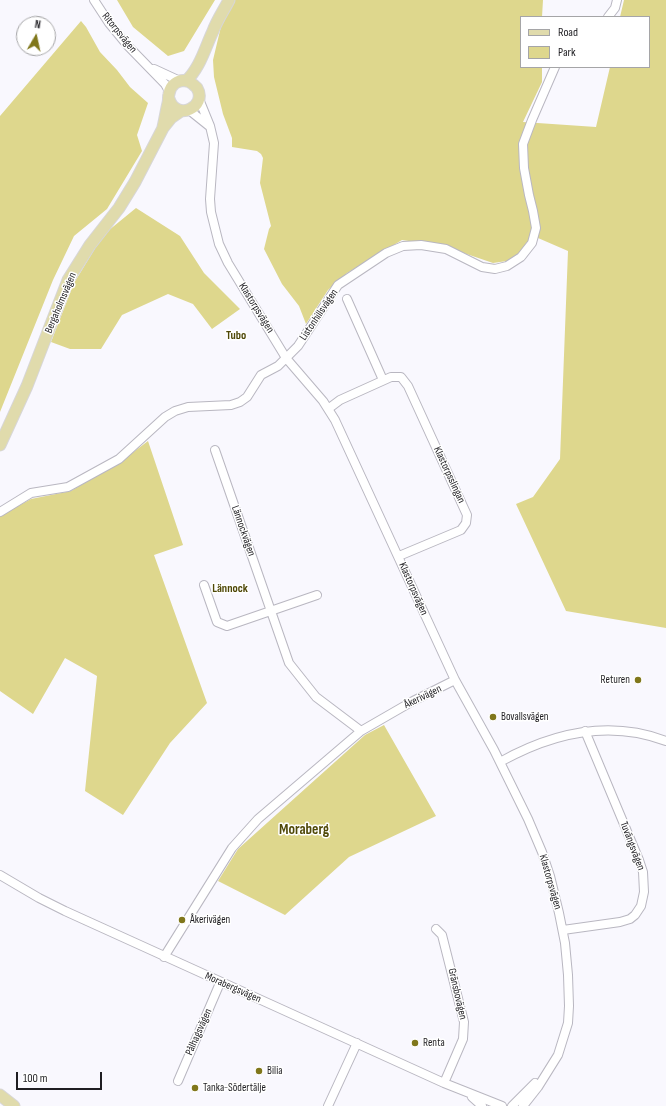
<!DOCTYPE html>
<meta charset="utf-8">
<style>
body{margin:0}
#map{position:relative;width:666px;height:1106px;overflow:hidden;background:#f9f8fe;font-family:"Sofia Sans Condensed",sans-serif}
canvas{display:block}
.legend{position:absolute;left:520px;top:16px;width:130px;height:52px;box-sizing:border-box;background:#fff;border:1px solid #a5a5a7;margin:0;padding:5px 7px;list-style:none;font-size:12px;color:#1f1e22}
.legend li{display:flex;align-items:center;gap:8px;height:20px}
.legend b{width:20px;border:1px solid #a5a5a7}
.north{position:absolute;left:16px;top:16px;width:40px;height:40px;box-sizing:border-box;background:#fff;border:1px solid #a5a5a7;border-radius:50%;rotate:9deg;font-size:11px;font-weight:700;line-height:16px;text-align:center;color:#1f1e22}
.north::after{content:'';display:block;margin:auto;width:14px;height:18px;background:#80771b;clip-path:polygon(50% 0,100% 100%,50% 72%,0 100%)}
.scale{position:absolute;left:16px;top:1072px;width:86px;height:18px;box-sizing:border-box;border:2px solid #1f1e22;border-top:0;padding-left:5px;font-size:12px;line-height:14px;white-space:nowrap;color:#1f1e22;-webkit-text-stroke:3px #fff;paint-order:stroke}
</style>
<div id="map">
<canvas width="666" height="1106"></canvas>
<ul class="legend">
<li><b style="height:5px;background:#e0dbac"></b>Road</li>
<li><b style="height:11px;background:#ded78d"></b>Park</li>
</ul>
<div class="north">N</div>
<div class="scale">100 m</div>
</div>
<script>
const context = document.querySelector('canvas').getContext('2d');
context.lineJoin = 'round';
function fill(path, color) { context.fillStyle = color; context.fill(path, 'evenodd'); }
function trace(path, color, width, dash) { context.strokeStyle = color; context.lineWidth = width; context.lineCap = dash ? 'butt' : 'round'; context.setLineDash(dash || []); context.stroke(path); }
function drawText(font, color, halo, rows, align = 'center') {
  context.font = font + ' "Sofia Sans Condensed",sans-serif'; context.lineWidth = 3; context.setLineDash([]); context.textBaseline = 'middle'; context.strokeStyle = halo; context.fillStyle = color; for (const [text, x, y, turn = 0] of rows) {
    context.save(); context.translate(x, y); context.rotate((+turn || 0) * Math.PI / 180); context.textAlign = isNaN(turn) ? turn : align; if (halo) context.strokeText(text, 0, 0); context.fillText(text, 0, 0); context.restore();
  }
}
const green = new Path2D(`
 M117 0H215L184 51 168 56 133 27Z
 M234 0H543L542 17H521V67H542V82L523 122 596 127 610 67H649V17H620L624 0H666V628L566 611 516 504 533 497 560 459 568 251 538 238 527 242 514 260 493 263 443 246 402 240 347 273 328 290 306 324 299 306 282 284 264 249 269 229 271 226 260 183 263 158 261 154 257 151 232 147V138L223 114 214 77 213 60 223 18Z
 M81 21 86 27 100 52 117 70 130 87 148 103 137 135 142 151 107 209 74 236 53 280 0 412V116Z
 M136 208 180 236 204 273 240 309 212 329 193 304 168 294 122 315 101 349H70L51 342 74 283 103 235Z
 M148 441 183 545 154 555 207 703 170 743 123 815 85 791 97 676 65 658 33 714 0 691V516L31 499 71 491 123 460Z
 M384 725 436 816 349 857 285 915 218 881 238 849 365 735Z`);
const minor = new Path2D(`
 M94 0 109 23 128 46 165 84 169 91
 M608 17 615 8 617 0
 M154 69 180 81
 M199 99 210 126 214 143 210 199 211 212 219 244 228 263 286 358 323 401 335 420 455 680 494 750 528 819 542 852 550 876 559 913 565 943 568 975 569 1006 568 1023 558 1055 538 1087 523 1106
 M189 110 209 126
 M347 299 383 380
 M328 409 340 400 391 377H401L408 386 467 515 466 523 461 530 399 556
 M215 450 289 663 316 697 361 731
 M0 512 31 493 68 487 119 459 165 417 175 411 188 407 231 405 240 402 247 397 261 375 278 366 298 346 338 285 386 253 403 246 421 245 446 249 482 267 495 269 507 266 521 257 532 243 536 228 533 211 529 195 524 168 523 144 532 120 555 67
 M204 585 217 622 227 626 317 595
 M500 762C552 733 608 719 666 741
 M0 875 39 898 65 911 444 1083 502 1106
 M436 929 442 935 464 1022 463 1039 444 1083
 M563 930 620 922 630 919 635 915 641 906 644 892 643 872 639 860 585 731
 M164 957 232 848 258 819 361 731 413 701 455 680
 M178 1081 220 983
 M472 1097 482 1106
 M328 1106 357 1043
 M512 1106 535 1083`);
const major = new Path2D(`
 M186 81C200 68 205 48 213 31 217 20 224 10 229 0
 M163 127C165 119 166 111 168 103 169 99 168 97 169 94 170 85 178 79 187 81 191 82 194 85 197 88 208 107 176 122 169 99
 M0 445 27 386 68 280 90 245 119 208 135 182 163 128 171 118 181 111
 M0 1095 14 1106`);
const markers = [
 [638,680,4,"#80771b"],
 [493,717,4,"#80771b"],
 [182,920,4,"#80771b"],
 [415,1043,4,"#80771b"],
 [259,1071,4,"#80771b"],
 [195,1088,4,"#80771b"]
];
const streetNames = [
 ["Ritorpsvägen",119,33,51],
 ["Bergaholmsvägen",61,303,-67],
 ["Klastorpsvägen",256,308,58],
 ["Listonhillsvägen",319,315,-56],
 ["Klastorpsslingan",449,475,65],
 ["Lännockvägen",243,531,71],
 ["Klastorpsvägen",413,589,66],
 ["Åkerivägen",423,697,-26],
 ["Tuvängsvägen",632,846,69],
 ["Klastorpsvägen",550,882,74],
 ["Morabergsvägen",233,988,24],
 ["Gränsbovägen",457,994,77],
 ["Pålhagsvägen",199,1032,-66]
];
const poiNames = [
 ["Returen",630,680,"right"],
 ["Bovallsvägen",501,717],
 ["Åkerivägen",190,920],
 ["Renta",423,1043],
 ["Bilia",267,1071],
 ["Tanka-Södertälje",203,1088]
];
const neighbourhoodNames = [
 ["Tubo",236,336],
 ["Lännock",230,589]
];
const districtNames = [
 ["Moraberg",304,830]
];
fill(green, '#ded78d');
trace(minor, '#b9b7c1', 10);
trace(major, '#d7d6d7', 13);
trace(minor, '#fff', 8);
trace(major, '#e0dbac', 11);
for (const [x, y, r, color] of markers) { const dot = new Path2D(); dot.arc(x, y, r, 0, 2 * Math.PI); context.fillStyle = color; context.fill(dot); trace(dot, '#fff', 1.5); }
drawText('11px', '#1f1e22', '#fff', streetNames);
drawText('11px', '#1f1e22', '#fff', poiNames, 'left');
drawText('bold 12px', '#4f4807', '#fff', neighbourhoodNames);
drawText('bold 15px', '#4f4807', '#fff', districtNames);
</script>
